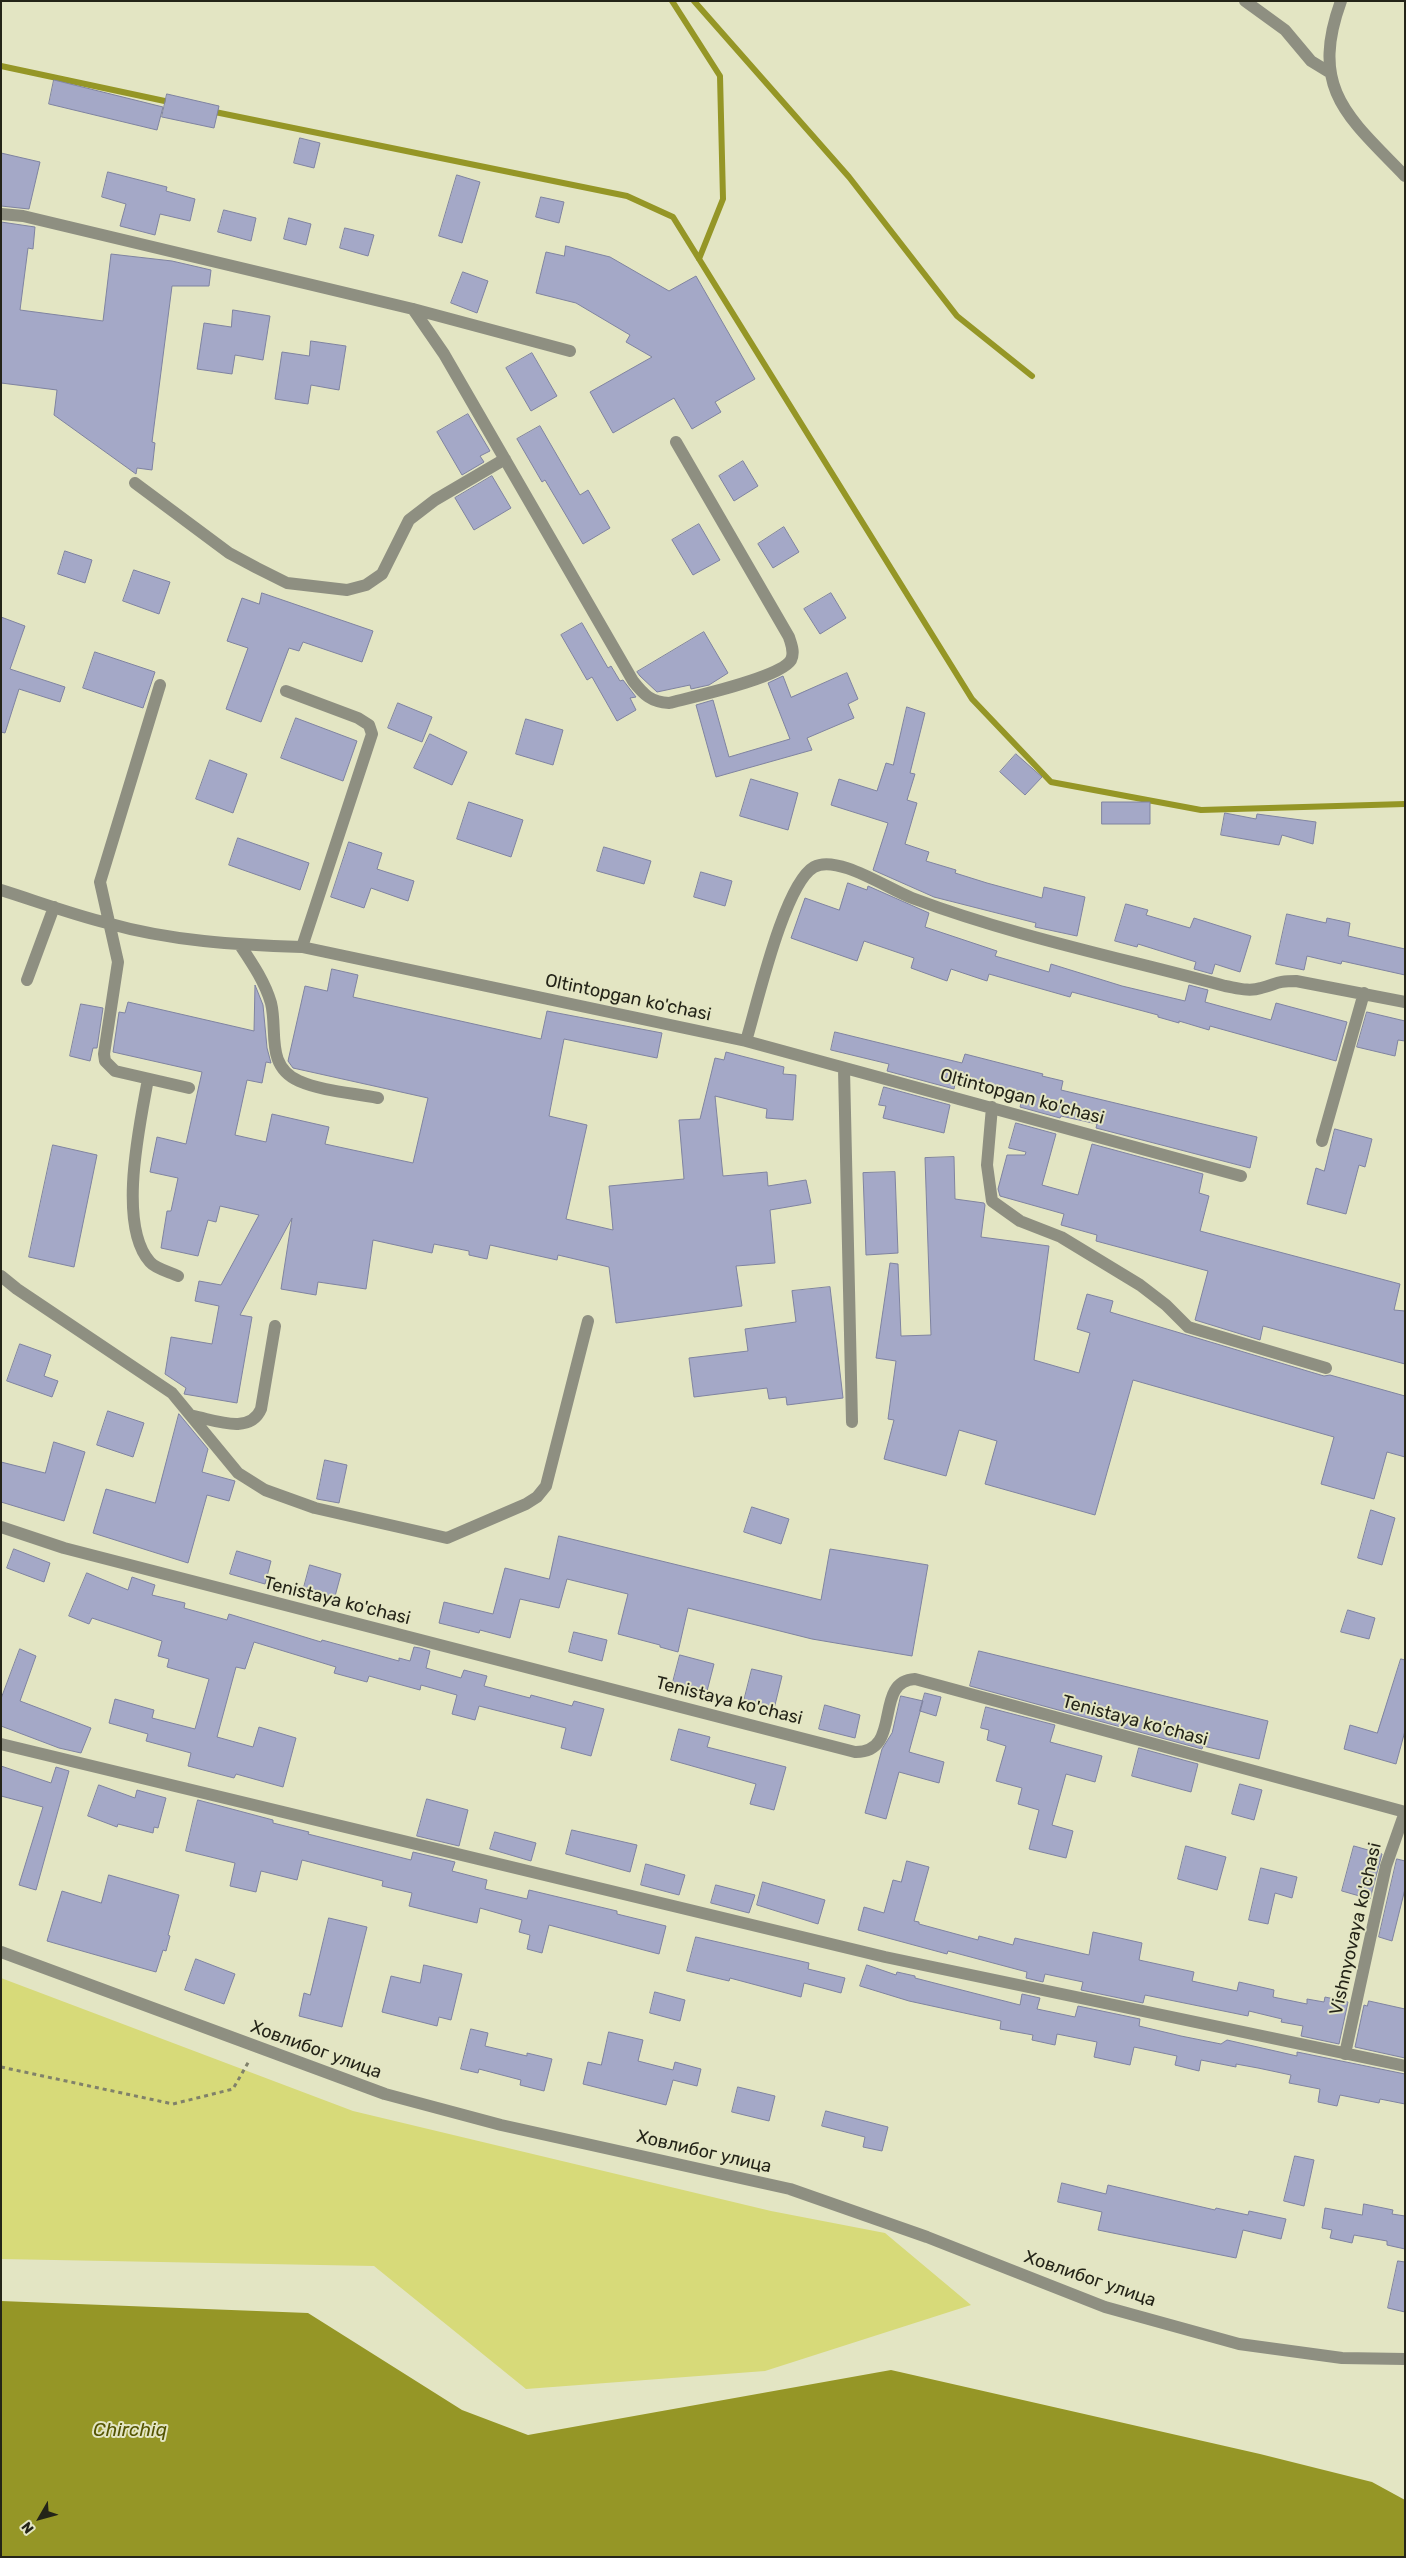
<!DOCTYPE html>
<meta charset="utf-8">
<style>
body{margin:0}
#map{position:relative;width:1406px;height:2558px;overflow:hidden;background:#e3e5c3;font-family:Rubik,sans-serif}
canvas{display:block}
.frame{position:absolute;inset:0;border:2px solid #242418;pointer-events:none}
.north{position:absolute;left:15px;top:2493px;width:50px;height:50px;-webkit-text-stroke:4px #e3e5c3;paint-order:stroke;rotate:232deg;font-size:14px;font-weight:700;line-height:20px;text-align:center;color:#242418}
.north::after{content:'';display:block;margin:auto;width:18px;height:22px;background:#242418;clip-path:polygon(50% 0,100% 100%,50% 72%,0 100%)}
</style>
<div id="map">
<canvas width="1406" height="2558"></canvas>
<div class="frame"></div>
<div class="north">N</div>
</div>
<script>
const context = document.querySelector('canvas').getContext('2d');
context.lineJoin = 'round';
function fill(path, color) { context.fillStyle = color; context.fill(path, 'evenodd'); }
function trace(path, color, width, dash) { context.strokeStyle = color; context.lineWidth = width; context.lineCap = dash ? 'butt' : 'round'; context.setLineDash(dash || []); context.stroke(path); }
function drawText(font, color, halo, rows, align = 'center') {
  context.font = font + ' Rubik,sans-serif'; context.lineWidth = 4; context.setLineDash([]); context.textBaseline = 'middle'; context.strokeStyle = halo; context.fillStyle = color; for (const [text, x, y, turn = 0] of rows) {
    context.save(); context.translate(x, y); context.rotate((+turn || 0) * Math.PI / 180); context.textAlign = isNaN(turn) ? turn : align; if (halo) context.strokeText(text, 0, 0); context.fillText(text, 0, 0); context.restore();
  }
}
const green = new Path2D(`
 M1 1978 353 2111 771 2211 885 2233 971 2305 765 2371 526 2389 374 2266 1 2259Z`);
const water = new Path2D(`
 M1 2301 308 2313 462 2410 528 2435 891 2370 1260 2454 1372 2482 1405 2500V2557H1Z`);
const stream = new Path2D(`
 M672 1 720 76 723 199 699 259
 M694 1 849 177 957 316 1032 376
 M1 66 174 103
 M210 111 627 196 673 217 972 699 1051 782 1201 810 1405 804`);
const building = new Path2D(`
 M54 80 163 107 157 130 49 104Z
 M167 94 219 106 214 128 162 117Z
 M300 138 320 143 314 168 294 163Z
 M1 153 40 162 29 209 1 206Z
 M108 172 167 187 166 191 195 199 190 221 160 214 155 235 120 226 126 204 102 197Z
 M457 175 480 182 462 243 439 236Z
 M541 197 564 202 559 223 536 217Z
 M224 210 256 218 251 241 218 232Z
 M289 218 311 224 306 245 284 239Z
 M1 222 35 227 33 249 28 248 20 310 103 321 111 254 172 261 211 270 209 286H172L152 442 155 443 152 470 137 468 136 474 54 415 57 390 1 383Z
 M345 228 374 235 368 256 340 248Z
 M566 246 610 257 669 291 696 276 755 379 715 402 721 412 692 429 674 398 613 433 590 392 652 357 626 342 630 335 576 303 536 293 546 252 564 256Z
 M463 272 488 281 477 313 451 303Z
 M233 310 270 316 263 360 235 355 232 374 197 369 204 323 231 327Z
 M311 341 346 346 339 390 311 385 308 404 275 399 282 352 309 356Z
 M532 353 557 396 531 411 506 368Z
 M468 414 490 451 480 456 484 462 462 475 437 432Z
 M540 426 580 495 588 490 610 528 583 544 545 480 542 482 517 439Z
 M743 461 758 486 734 501 719 476Z
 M492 476 511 508 474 530 455 498Z
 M699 524 720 560 693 575 672 540Z
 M784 527 799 552 773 568 758 544Z
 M65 551 92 560 85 583 58 574Z
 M134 570 170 582 159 614 123 601Z
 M262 593 373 631 362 662 303 642 299 651 289 648 261 722 226 709 248 648 227 641 242 598 259 604Z
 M831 593 846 618 820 634 804 609Z
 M1 617 25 626 10 669 65 687 60 702 19 689 5 733 1 732Z
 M582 623 608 668 611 666 620 681 623 680 636 697 630 698 636 710 617 721 592 677 587 680 561 635Z
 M704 632 728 673 709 685 691 689 690 685 657 692 640 676 637 672Z
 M95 652 155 672 143 708 83 688Z
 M847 673 858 699 848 704 854 718 807 738 812 750 716 777 696 705 713 700 729 757 790 739 768 683 783 676 791 697Z
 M398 703 432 717 422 742 388 728Z
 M907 707 925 713 910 773 915 774 907 800 917 803 905 844 929 852 926 861 956 870 955 873 987 883 1042 898 1044 887 1085 897 1077 936 1035 927 1036 923 934 897 873 870 888 823 831 805 839 779 877 791 886 763 893 765Z
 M296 718 357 741 343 781 281 758Z
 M526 719 563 730 553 765 516 754Z
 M430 734 467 752 452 785 414 768Z
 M1016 754 1042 777 1025 795 1000 772Z
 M210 760 247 774 233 813 196 799Z
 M751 779 798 793 788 830 740 816Z
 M469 802 523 820 511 857 457 839Z
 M1102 802H1150V824H1102Z
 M1225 813 1256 819 1257 814 1316 822 1313 844 1282 835 1279 845 1221 835Z
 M238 838 309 863 300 890 229 865Z
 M349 842 382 853 377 869 414 881 408 901 371 888 364 908 331 897Z
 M604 847 651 861 644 884 597 871Z
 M701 872 732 881 725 906 694 897Z
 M848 883 867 890 868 886 929 913 925 927 997 951 995 956 1049 972 1051 964 1122 986 1185 1001 1189 985 1208 990 1205 1002 1271 1020 1276 1003 1347 1022 1336 1061 1210 1026 1209 1030 1179 1021V1023L1158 1017V1015L1072 992 1070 997 989 974 987 981 951 969 947 981 911 968 914 958 864 941 857 961 791 938 805 898 839 910Z
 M1126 904 1148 910 1146 915 1190 928 1194 918 1251 936 1240 972 1215 964 1212 974 1194 969 1196 962 1138 944 1137 947 1115 941Z
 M1287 914 1326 923 1327 918 1350 923 1348 936 1405 949V975L1342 961 1341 964 1307 956 1304 970 1276 964Z
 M332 969 358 975 353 997 541 1039 547 1011 662 1033 657 1058 564 1039 549 1116 587 1125 566 1219 613 1230 609 1186 684 1179 679 1120 700 1119 715 1058 724 1060 726 1052 784 1067 783 1074 796 1075 793 1120 766 1118 767 1109 715 1096 723 1176 767 1172 768 1186 806 1180 811 1203 770 1210 775 1263 736 1266 742 1306 616 1323 609 1267 558 1255 557 1260 490 1245 487 1259 469 1255V1251L434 1244 432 1253 373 1240 366 1289 318 1282 316 1295 281 1289 292 1218 240 1315 252 1317 237 1403 184 1394 186 1388 165 1374 171 1337 212 1344 219 1306 195 1301 199 1281 221 1285 259 1215 220 1206 216 1222 208 1220 198 1256 161 1248 167 1211H171L178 1178 150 1172 157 1137 186 1144 202 1072 113 1052 119 1012 125 1013 128 1002 254 1031 255 985 263 1005 267 1048 271 1063 266 1062 262 1083 247 1080 235 1135 266 1142 272 1114 329 1127 325 1144 413 1163 428 1098 293 1068 288 1061 305 986 327 991Z
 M81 1004 103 1008 97 1048H93L90 1061 70 1056Z
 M1367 1012 1405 1021V1041L1398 1040 1395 1056 1357 1047Z
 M835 1032 962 1063 965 1054 1043 1074 1042 1076 1063 1081 1061 1090 1257 1137 1250 1168 1096 1128 1097 1124 1061 1116 1060 1118 1020 1107 1023 1096 956 1079 954 1089 887 1071 889 1064 831 1050Z
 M884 1087 950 1105 944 1133 883 1118 886 1106 879 1105Z
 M1016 1123 1056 1134 1042 1185 1078 1195 1092 1144 1203 1174 1199 1193 1209 1196 1200 1231 1400 1284 1394 1310 1405 1311V1364L1263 1326 1260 1340 1195 1320 1208 1271 1096 1241 1097 1235 1061 1225 1064 1214 1000 1196 998 1189 1007 1155H1025L1026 1152 1009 1148Z
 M1335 1129 1372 1139 1365 1167 1359 1165 1346 1214 1307 1204 1316 1168 1324 1171Z
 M53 1145 97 1155 74 1267 29 1257Z
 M954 1157 955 1199 984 1203 985 1205 981 1237 1049 1246 1034 1360 1079 1373 1090 1333 1077 1329 1087 1294 1113 1301 1110 1312 1324 1376 1330 1375 1405 1396V1457L1387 1452 1374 1499 1321 1484 1334 1437 1133 1380 1095 1515 985 1484 997 1441 959 1430 946 1476 884 1459 894 1420 888 1419 896 1361 876 1358 890 1263 898 1264 901 1336 931 1335 925 1158Z
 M895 1172 898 1253 866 1255 863 1173Z
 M830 1287 843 1398 787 1405 786 1397 769 1399 767 1388 694 1397 689 1358 748 1351 745 1329 796 1322 792 1291Z
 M20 1344 51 1355 44 1376 58 1381 52 1397 7 1381Z
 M108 1411 144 1423 133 1457 97 1445Z
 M179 1414 208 1449 202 1472 235 1481 229 1501 207 1495 188 1563 93 1533 106 1489 155 1503Z
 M54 1442 85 1452 64 1521 1 1502V1462L45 1473Z
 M325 1460 347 1465 339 1503 317 1499Z
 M752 1507 789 1519 781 1544 744 1532Z
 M1371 1510 1395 1518 1382 1565 1358 1558Z
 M559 1536 821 1600 830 1549 928 1565 912 1656 812 1639 688 1608 678 1652 660 1647V1645L618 1634 628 1594 567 1579 559 1608 520 1599 510 1638 480 1630 479 1633 439 1623 444 1602 493 1614 505 1568 549 1579Z
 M14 1549 50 1563 44 1582 7 1568Z
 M237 1551 271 1561 265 1584 230 1574Z
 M310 1565 341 1574 334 1600 303 1591Z
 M87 1573 128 1590 132 1577 155 1585 152 1595 185 1603 184 1608 227 1620 229 1614 321 1642 322 1640 399 1661V1658L410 1661 414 1647 420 1648 430 1651 426 1668 461 1678 464 1670 487 1676 484 1686 530 1698 531 1695 572 1706 574 1701 604 1709 591 1756 561 1748 566 1728 479 1706 475 1720 452 1714 457 1695 421 1685 420 1690 369 1676 367 1682 334 1673 336 1667 254 1642 245 1669 236 1667 217 1737 253 1747 259 1727 296 1738 283 1787 236 1774 234 1778 188 1766 191 1753 146 1741 148 1734 109 1723 115 1699 154 1710 152 1718 195 1729 209 1679 167 1667 169 1659 158 1656 162 1641 92 1618 89 1624 69 1616Z
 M1348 1610 1375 1618 1369 1639 1341 1632Z
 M574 1632 607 1640 602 1661 569 1652Z
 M20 1649 36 1656 20 1701 91 1728 81 1753 59 1748 1 1726V1699Z
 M979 1651 1268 1721 1259 1759 1203 1746 1202 1749 970 1686Z
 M680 1655 714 1664 706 1695 672 1686Z
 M1401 1659 1405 1660V1731L1396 1764 1344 1749 1350 1725 1377 1733Z
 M752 1669 782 1676 774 1709 744 1701Z
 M925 1693 941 1697 936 1716 920 1711Z
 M901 1696 923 1701 909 1752 944 1762 939 1783 899 1772 886 1819 865 1813 882 1749 892 1733Z
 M825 1705 860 1715 855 1738 819 1729Z
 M986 1707 1055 1725 1050 1742 1102 1756 1095 1782 1066 1774 1052 1825 1073 1831 1066 1858 1029 1849 1039 1810 1018 1804 1022 1788 996 1781 1006 1746 987 1740 989 1730 981 1728Z
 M679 1729 710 1737 707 1747 786 1767 774 1810 750 1804 756 1784 671 1760Z
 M1139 1748 1198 1764 1191 1792 1132 1776Z
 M1 1766 51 1783 56 1767 69 1771 36 1890 19 1885 43 1807 1 1796Z
 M1240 1784 1262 1790 1254 1820 1232 1814Z
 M99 1785 135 1798 137 1790 166 1798 158 1828 154 1827 153 1833 118 1824 117 1827 88 1816Z
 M427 1799 468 1810 459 1846 417 1836Z
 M198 1800 273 1820V1823L309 1832 308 1834 411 1860 413 1852 455 1862 452 1871 487 1880 485 1889 527 1899 529 1890 617 1911V1914L666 1926 659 1954 549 1925 542 1953 527 1949 530 1935 519 1932 522 1920 480 1908 477 1923 409 1906 412 1893 382 1886 383 1881 302 1860 297 1880 261 1871 256 1892 230 1886 235 1863 186 1851Z
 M572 1830 637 1845 630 1872 566 1854Z
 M495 1832 536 1843 531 1861 490 1849Z
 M1186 1846 1226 1857 1217 1890 1178 1879Z
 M1354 1846 1382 1854 1370 1899 1342 1891Z
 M1397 1859 1405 1861V1889L1392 1941 1379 1937Z
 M907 1861 929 1867 914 1921 919 1922V1924L978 1940 979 1936 1013 1945 1015 1938 1089 1955 1093 1932 1142 1943 1139 1960 1194 1972 1192 1981 1237 1991 1239 1982 1274 1990 1273 1997 1307 2004V1999L1324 2002 1325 1997 1348 2002 1339 2044 1301 2036 1303 2026 1281 2022 1282 2019 1249 2011 1248 2016 1145 1995 1143 2003 1081 1990 1083 1982 1045 1974 1043 1982 1026 1978 1027 1972 948 1951 947 1954 858 1930 864 1907 884 1913 893 1880 901 1882Z
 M646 1864 685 1875 679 1895 641 1885Z
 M1261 1868 1297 1877 1292 1898 1275 1893 1268 1924 1249 1920Z
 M109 1875 179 1895 168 1935 170 1936 166 1951 163 1950 156 1972 47 1941 62 1891 101 1903Z
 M763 1882 825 1900 818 1924 757 1905Z
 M716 1885 755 1895 749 1913 711 1903Z
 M329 1918 367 1927 342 2027 299 2016 304 1993 310 1995Z
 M696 1937 809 1963 808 1969 845 1978 841 1993 804 1983 801 1997 730 1978 729 1981 687 1971Z
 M196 1959 235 1974 224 2004 185 1990Z
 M424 1965 462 1974 451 2020 439 2017 437 2026 382 2012 391 1976 420 1983Z
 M867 1965 896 1975 897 1972 915 1976V1978L1020 2005 1022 1994 1040 1998 1037 2009 1075 2017 1078 2006 1140 2019 1139 2026 1181 2036 1221 2044 1227 2040 1297 2056V2052L1405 2074V2104L1380 2099 1379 2103 1340 2095 1337 2106 1318 2102 1320 2089 1289 2083 1291 2075 1258 2068 1236 2064V2067L1201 2060 1199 2071 1175 2065 1177 2056 1134 2047 1130 2065 1094 2057 1097 2042 1057 2034 1055 2045 1032 2040 1033 2035 1000 2029 1001 2021 909 2001 860 1986Z
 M655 1992 685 2000 680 2021 650 2013Z
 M1369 2001 1405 2009V2058L1355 2047 1364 2005 1367 2006Z
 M471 2029 488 2033 485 2046 527 2056V2053L552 2059 544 2091 520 2085 521 2080 479 2069 478 2073 461 2069Z
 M609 2032 643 2040 638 2061 673 2070 675 2062 701 2069 697 2086 673 2080 666 2105 583 2084 588 2062 601 2065Z
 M738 2087 775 2096 769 2121 732 2112Z
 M826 2111 888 2127 882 2151 863 2147 865 2137 822 2126Z
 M1295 2156 1314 2160 1304 2206 1284 2201Z
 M1062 2183 1106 2194 1108 2185 1215 2210 1216 2208 1248 2215 1249 2211 1286 2219 1281 2239 1243 2230 1236 2258 1098 2230 1102 2212 1058 2202Z
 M1364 2204 1393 2210 1392 2214 1405 2216V2249L1387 2245V2241L1354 2235 1352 2243 1330 2238 1332 2230 1322 2228 1325 2208 1362 2215Z
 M1398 2261 1405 2262V2312L1388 2308Z`);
const path = new Path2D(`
 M1 2067 173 2104 233 2089 249 2061`);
const minor = new Path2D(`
 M1245 1 1285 30 1311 61 1329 72
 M1341 1C1309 89 1348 117 1405 176
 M1 214 23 216 413 309 570 351
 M413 309 444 354 633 681C644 695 651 702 669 703 692 697 780 678 791 660 795 652 791 644 789 637L676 442
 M135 483 229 553 257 568 287 583 347 590 366 585 382 574 409 520 435 500 505 459
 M160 685 100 882 118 962 104 1054 105 1061 115 1071 189 1088
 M286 691 358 718 369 725 372 734 302 947
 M1 890C36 901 71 914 107 923 170 941 237 945 302 947L746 1041 1241 1176
 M240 945C252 963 265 982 271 1003 278 1031 265 1066 299 1081 322 1091 353 1093 378 1098
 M27 980 54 907
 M746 1041C757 1005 784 884 814 867 837 854 888 889 912 898 1013 936 1121 958 1225 986 1237 988 1249 992 1261 988 1277 984 1277 981 1296 981L1405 1002
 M844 1069 852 1422
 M148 1079C140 1124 117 1225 150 1262 156 1269 170 1272 178 1276
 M992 1107 987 1165 992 1201 1020 1221 1061 1237 1140 1285 1166 1305 1188 1327 1326 1368
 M1322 1141 1364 993
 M1 1276 17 1289 172 1393 238 1473 265 1490 315 1508 447 1538 526 1504 537 1497 546 1486 588 1321
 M193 1416C215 1420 250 1435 261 1409L275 1326
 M1 1527 64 1548 855 1752C904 1753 872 1681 915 1679L1405 1812
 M1 1744 885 1957 1405 2066
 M1 1952 385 2094 501 2125 790 2189 927 2237 1105 2307 1239 2344 1342 2358 1405 2359
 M1345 2054 1386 1866 1405 1812`);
const streetNames = [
 ["Oltintopgan ko'chasi",628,998,12],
 ["Oltintopgan ko'chasi",1022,1097,15],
 ["Tenistaya ko'chasi",337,1601,14],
 ["Tenistaya ko'chasi",729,1701,14],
 ["Tenistaya ko'chasi",1135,1721,15],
 ["Vishnyovaya ko'chasi",1356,1929,-77],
 ["Ховлибог улица",316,2050,20],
 ["Ховлибог улица",704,2152,13],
 ["Ховлибог улица",1090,2279,19]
];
const waterNames = [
 ["Chirchiq",130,2431]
];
fill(green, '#d7da79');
fill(water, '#959626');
trace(stream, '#959626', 6);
fill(building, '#a4a8c7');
trace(building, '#7f83a0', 1);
trace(path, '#80816a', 3, [4, 4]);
trace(minor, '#8e8f81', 12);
drawText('18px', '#242418', '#e3e5c3', streetNames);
drawText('italic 19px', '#545400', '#e3e5c3', waterNames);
</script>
